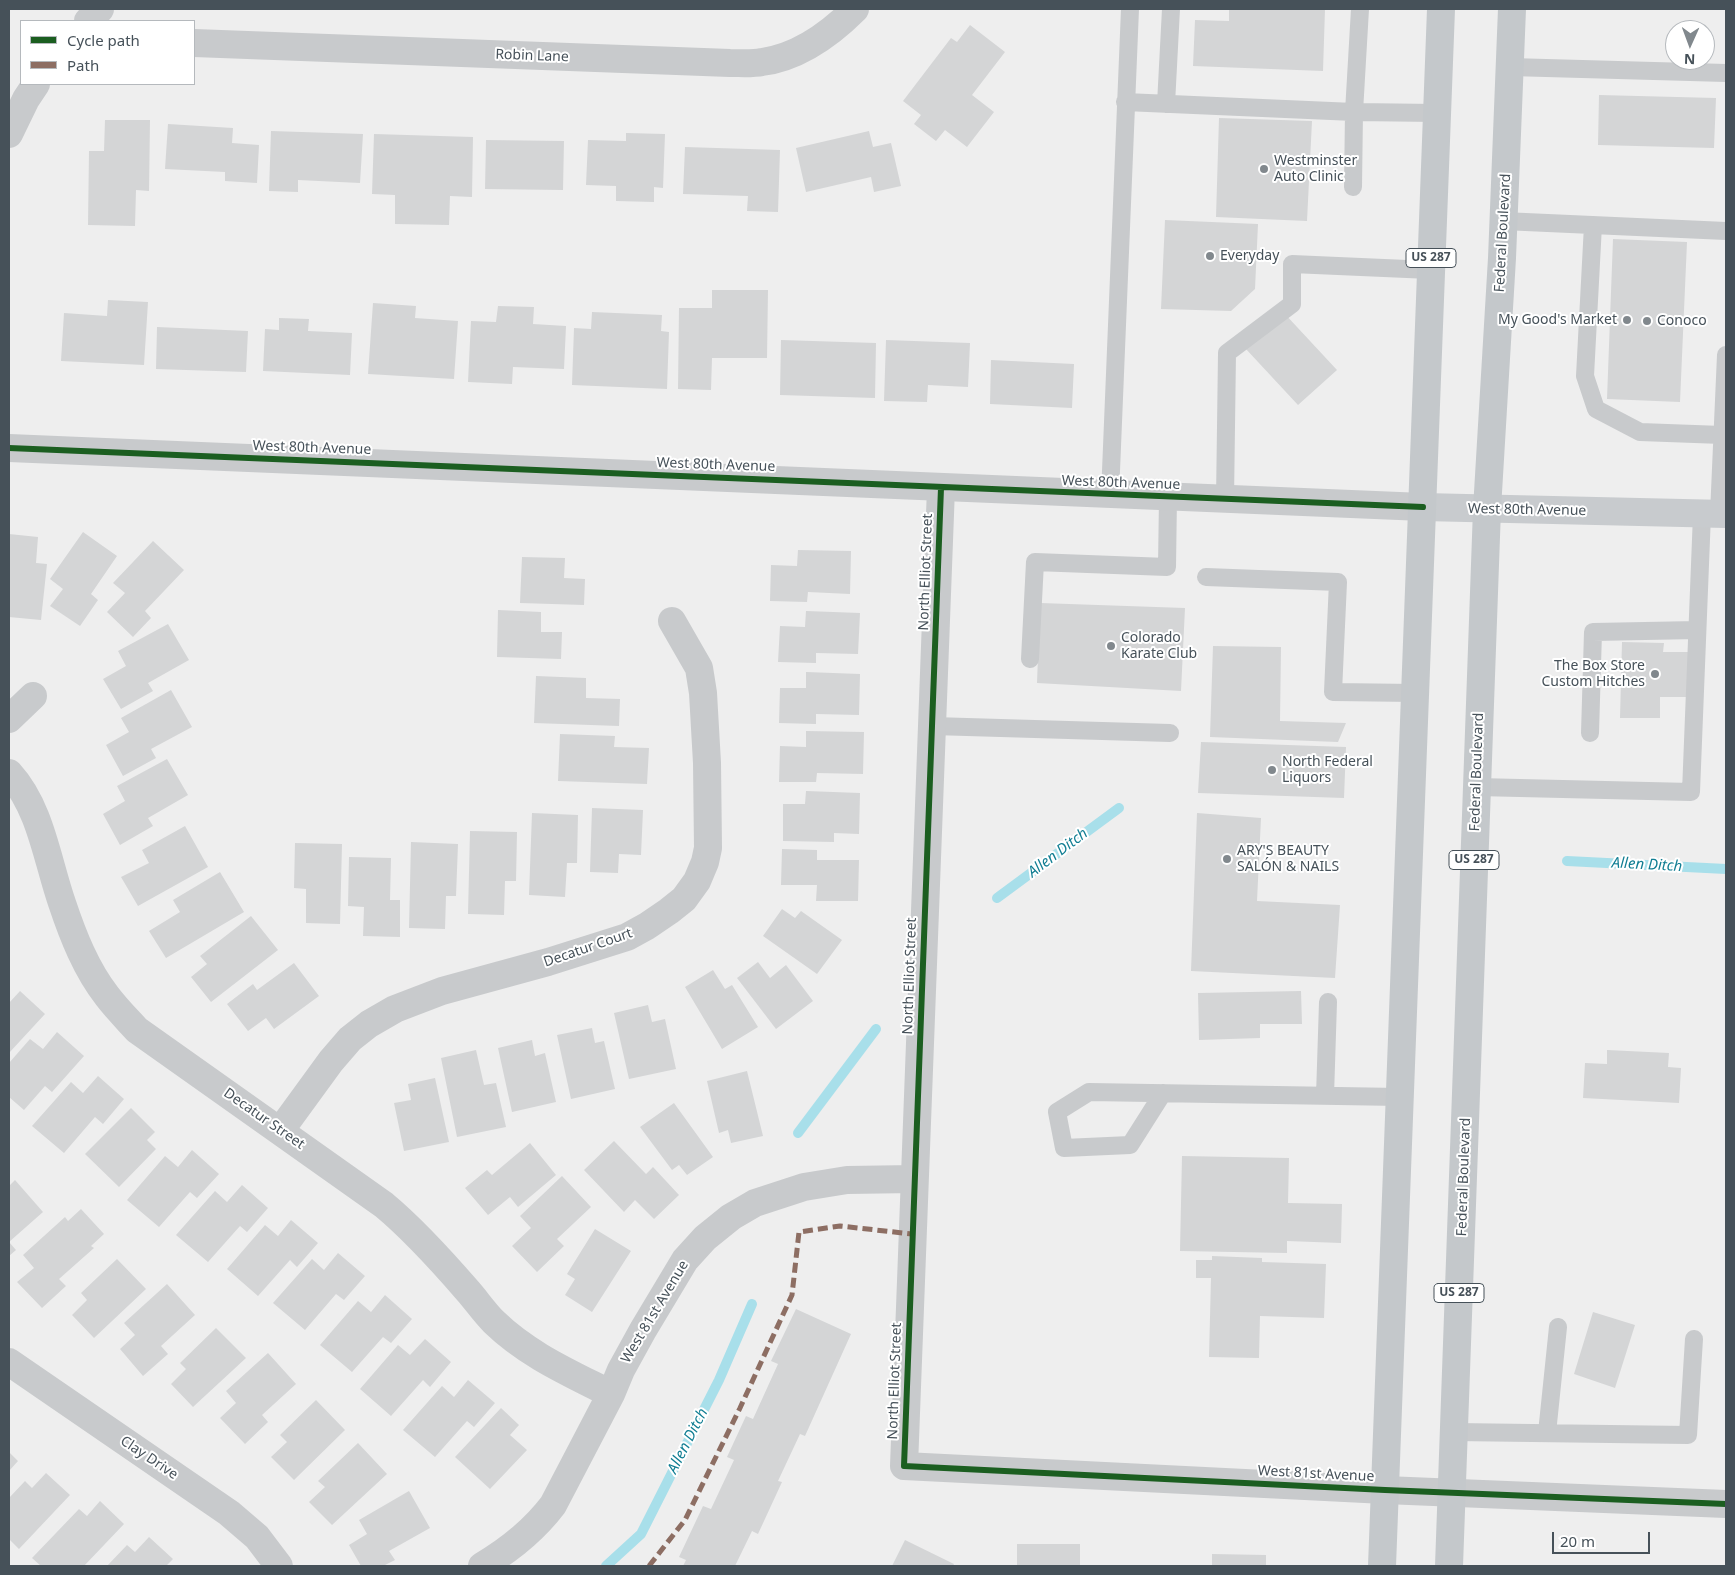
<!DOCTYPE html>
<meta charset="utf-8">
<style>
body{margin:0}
#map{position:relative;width:1735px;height:1575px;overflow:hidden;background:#eee;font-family:"Noto Sans",sans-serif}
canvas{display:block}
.frame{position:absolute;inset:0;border:10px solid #465159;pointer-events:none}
.legend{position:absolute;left:20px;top:20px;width:175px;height:65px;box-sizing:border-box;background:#fff;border:1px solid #b5b9bd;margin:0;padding:6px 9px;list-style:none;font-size:15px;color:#465159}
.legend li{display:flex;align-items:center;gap:10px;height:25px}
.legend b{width:25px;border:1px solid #b5b9bd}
.north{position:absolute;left:1665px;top:20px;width:50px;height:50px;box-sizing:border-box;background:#fff;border:1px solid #b5b9bd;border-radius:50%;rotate:182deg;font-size:14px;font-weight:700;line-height:20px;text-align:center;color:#465159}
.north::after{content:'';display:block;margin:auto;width:18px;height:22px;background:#81888d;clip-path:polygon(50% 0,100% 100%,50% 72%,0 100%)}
.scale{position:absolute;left:1552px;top:1532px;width:98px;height:22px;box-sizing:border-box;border:2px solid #465159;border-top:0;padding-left:6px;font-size:15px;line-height:18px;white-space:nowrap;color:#465159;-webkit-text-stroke:4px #fff;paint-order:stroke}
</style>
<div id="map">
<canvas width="1735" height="1575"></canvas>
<div class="frame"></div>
<ul class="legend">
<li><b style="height:6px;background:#1b5e20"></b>Cycle path</li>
<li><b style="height:6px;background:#8d6e63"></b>Path</li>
</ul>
<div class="north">N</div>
<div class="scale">20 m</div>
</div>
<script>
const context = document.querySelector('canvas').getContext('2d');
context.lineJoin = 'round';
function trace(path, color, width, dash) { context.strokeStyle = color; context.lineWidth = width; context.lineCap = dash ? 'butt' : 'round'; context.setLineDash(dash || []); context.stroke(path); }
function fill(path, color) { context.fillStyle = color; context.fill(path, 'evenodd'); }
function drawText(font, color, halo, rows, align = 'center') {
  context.font = font + ' "Noto Sans",sans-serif'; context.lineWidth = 4; context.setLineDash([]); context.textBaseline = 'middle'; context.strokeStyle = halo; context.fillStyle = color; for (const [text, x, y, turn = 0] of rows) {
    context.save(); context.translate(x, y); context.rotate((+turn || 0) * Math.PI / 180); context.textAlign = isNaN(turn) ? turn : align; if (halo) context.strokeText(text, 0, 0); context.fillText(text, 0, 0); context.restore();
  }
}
const stream = new Path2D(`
 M1567 861 1726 869
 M997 898 1119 808
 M798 1133 876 1029
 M606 1566 641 1534 719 1380 752 1304`);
const building = new Path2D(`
 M1229 9H1325L1323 71 1193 66 1195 20 1229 21Z
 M970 25 1005 52 972 95 994 112 967 147 945 130 936 141 914 124 921 115 903 101 951 38 957 42Z
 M1599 95 1716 98 1714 148 1598 145Z
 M1219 118 1312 121 1307 221 1216 217Z
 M105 120H150L149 191 136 190 135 226 88 225 89 151H104Z
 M168 124 233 128 232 143 259 145 257 183 225 181V172L165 169Z
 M271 131 363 134 360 183 298 180V192L269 191Z
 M869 131 873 147 891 143 901 186 874 192 871 177 806 192 796 148Z
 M626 133 665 134 663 188 654 187V202L616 201V186L586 185 588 140 626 141Z
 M374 134 473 137 472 197 450 196 449 225 395 224V195L372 194Z
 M486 140 564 141 563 190 485 189Z
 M685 147 780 150 778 212 747 211 748 196 683 194Z
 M1165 220 1258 224 1255 289 1231 311 1161 309Z
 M1613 239 1687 242 1680 402 1607 399Z
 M712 290H768L767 358H712L711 390 678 389 679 308H712Z
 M108 300 148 302 144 365 61 361 64 313 107 316Z
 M373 303 416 306 415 318 458 321 454 379 368 374Z
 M498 306 534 307 533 324 566 326 564 369 513 367 512 384 468 382 471 321 496 322Z
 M592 312 662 315 661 331 669 332 667 389 572 385 574 328 591 329Z
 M1284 313 1337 370 1298 405 1245 348Z
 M279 318 309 319 308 331 352 333 350 375 263 371 265 329 279 330Z
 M157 327 248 331 246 372 156 369Z
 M781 340 876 343 875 398 780 395Z
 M886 340 970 343 968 387 928 385 927 402 884 401Z
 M991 360 1074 364 1072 408 990 404Z
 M83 532 117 556 91 594 98 600 80 626 50 606 63 589 50 579Z
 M9 534 38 537 36 563 47 564 41 620 9 617Z
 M153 541 184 570 145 611 151 618 133 637 107 612 125 593 113 583Z
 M798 550 851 551 850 594 808 592 807 602 770 601 771 565 797 566Z
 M522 557 565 558 564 578 585 579 584 605 520 603Z
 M1040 603 1185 608 1181 691 1037 683Z
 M498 610 541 612V632H562L561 659 497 657Z
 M806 611 860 613 858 654 816 653V663L778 662 780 626 805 627Z
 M168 624 189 660 148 683 153 691 121 709 103 679 126 666 118 651Z
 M1622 642 1664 643 1663 652H1690L1689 697H1660V718H1620Z
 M1213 646 1281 647 1280 721 1346 723 1338 742 1210 737Z
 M806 672 860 674 859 715 816 714V724L779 723 780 688H806Z
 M536 676 586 678V698L620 699 619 726 534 723Z
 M171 690 192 727 151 749 156 758 123 776 106 745 129 732 121 718Z
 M806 731 864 732 863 774 817 773 816 782H779L780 746 806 747Z
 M560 734 615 736 614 747 649 748 647 784 558 781Z
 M1201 742 1346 747 1344 798 1198 793Z
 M167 759 188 795 148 818 153 826 120 845 103 814 125 801 117 786Z
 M806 791 860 793 859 834 834 833V842L783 841V804H805Z
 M592 808 643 810 641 855 619 854 618 873 590 872Z
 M532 813 578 815 577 863H567L565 897 529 895Z
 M1197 813 1261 818 1257 901 1340 905 1335 978 1191 971Z
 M185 826 208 867 138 906 121 877 149 863 142 850Z
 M470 831 517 832 516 881H505L504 915 468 914Z
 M411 842 458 844 456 896H446L445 929 409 928Z
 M295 843 342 844 340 924 306 923V889L294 888Z
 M782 849 817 850V860H859L858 901H816L817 885H781Z
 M349 857 391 858 390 900H400V937L363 936 364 907 348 906Z
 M220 872 244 912 166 958 149 931 180 912 173 900Z
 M782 909 795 918 801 911 842 940 817 974 763 936Z
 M251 916 278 950 211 1002 191 977 207 964 200 956Z
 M758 962 770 978 786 965 813 1001 776 1029 737 978Z
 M294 963 319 996 274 1029 266 1018 248 1031 227 1004 253 984 257 990Z
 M713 970 725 989 732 985 758 1027 722 1049 685 987Z
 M20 991 45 1014 9 1053V1003Z
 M1301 991 1302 1024H1260V1038L1199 1040 1198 993Z
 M648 1005 652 1022 665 1019 676 1069 629 1079 614 1013Z
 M592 1028 595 1043 604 1041 615 1089 571 1099 557 1035Z
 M57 1032 84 1056 52 1092 45 1086 24 1110 9 1097V1063L30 1039 43 1049Z
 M532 1040 535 1056 545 1053 556 1102 512 1112 498 1048Z
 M476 1050 484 1085 496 1083 506 1127 457 1137 441 1058Z
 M1607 1050 1669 1053 1668 1067 1681 1068 1679 1103 1583 1098 1585 1063 1607 1064Z
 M747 1071 763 1136 731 1143 728 1130 719 1133 707 1081Z
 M98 1076 124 1099 103 1124 95 1117 64 1153 32 1126 71 1082 83 1093Z
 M435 1078 449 1142 404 1151 394 1103 411 1100 408 1084Z
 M674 1103 713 1157 687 1175 679 1165 672 1170 640 1127Z
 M131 1108 155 1132 147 1140 156 1149 119 1187 85 1154Z
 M614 1141 646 1174 653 1167 679 1195 654 1219 635 1200 624 1212 584 1170Z
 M530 1143 556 1175 518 1207 510 1197 488 1215 465 1188 487 1170 492 1175Z
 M192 1150 219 1174 197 1198 190 1192 159 1227 127 1200 165 1156 178 1167Z
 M1182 1156 1289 1158 1288 1203 1342 1204 1341 1243 1287 1241V1253L1180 1251Z
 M562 1176 591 1207 557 1239 564 1246 537 1272 512 1246 531 1228 520 1216Z
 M15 1180 43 1212 9 1242 16 1250 9 1256V1186Z
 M242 1185 268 1208 247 1232 240 1226 208 1262 176 1235 215 1191 227 1202Z
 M81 1209 104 1234 91 1246 94 1248 59 1279 66 1286 42 1308 17 1282 34 1268 23 1255 65 1217 68 1221Z
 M291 1220 318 1243 297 1267 290 1260 258 1296 227 1269 265 1225 278 1236Z
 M595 1229 631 1251 592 1312 565 1295 575 1279 567 1274Z
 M338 1253 365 1276 344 1300 336 1294 305 1330 273 1303 312 1259 324 1270Z
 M1212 1256 1262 1258V1262L1326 1264 1324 1318 1260 1316 1259 1358 1209 1357 1211 1278H1196V1260H1212Z
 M117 1259 146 1289 94 1338 72 1315 87 1300 81 1293Z
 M167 1284 195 1315 161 1346 168 1354 143 1376 120 1349 135 1335 124 1323Z
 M385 1295 412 1319 391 1343 383 1337 352 1372 320 1345 358 1301 371 1312Z
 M796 1309 851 1334 805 1436 800 1434 778 1481 782 1482 758 1534 752 1531 735 1566H683L686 1560 679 1557 703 1506 711 1509 734 1460 727 1457 746 1416 753 1419 778 1364 771 1361Z
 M1593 1312 1635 1325 1615 1388 1574 1374Z
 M216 1328 246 1358 193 1407 171 1384 186 1369 180 1363Z
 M425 1339 451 1362 430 1387 423 1380 391 1416 360 1389 398 1345 410 1355Z
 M268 1353 296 1384 262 1415 268 1422 245 1444 220 1418 236 1403 226 1391Z
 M468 1380 495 1403 474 1427 467 1421 435 1457 403 1430 442 1386 454 1397Z
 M316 1400 345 1430 294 1480 271 1457 287 1442 280 1435Z
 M501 1408 519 1425 510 1435 527 1450 490 1489 455 1457Z
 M358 1443 387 1474 332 1525 309 1502 325 1487 318 1481Z
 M9 1452 18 1461 9 1471Z
 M46 1473 70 1495 19 1549 9 1539V1498L25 1481 32 1488Z
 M409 1491 430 1528 389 1551 395 1560 383 1566H361L349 1545 367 1534 359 1520Z
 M100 1501 124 1524 84 1566H41L32 1558 79 1509 87 1516Z
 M149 1537 173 1559 166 1566H107L127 1545 135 1552Z
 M905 1540 954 1564 953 1566H892Z
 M1017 1544H1080V1566H1017Z
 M1212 1554 1266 1555V1566H1212Z`);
const service = new Path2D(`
 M1510 67 1726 73
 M1125 102 1354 112 1437 113
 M1166 104 1171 9
 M1353 187 1354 112 1360 9
 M1503 221 1726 231
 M1593 225 1585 376 1596 409 1640 432 1722 435
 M1110 495 1130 9
 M1225 500 1227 353 1292 304V264L1430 270
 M1719 514 1726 355
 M1206 577 1338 582 1333 692 1416 693
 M1030 659 1035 562 1167 567 1168 497
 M933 726 1170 733
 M1590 733 1593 632 1697 630
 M1477 787 1691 792 1702 514
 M1163 1093 1130 1145 1064 1148 1057 1112 1089 1092 1400 1097
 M1325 1096 1328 1002
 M1454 1432 1688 1435 1694 1339
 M1547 1433 1558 1327`);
const minor = new Path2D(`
 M88 21 100 9
 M194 43 730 63C741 63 752 64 762 62 799 57 829 35 855 9
 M9 134 26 99 36 84
 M941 488 904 1466 1385 1490 1726 1504
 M9 719 33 696
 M9 773C41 808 47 860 62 903 73 936 86 969 107 996 116 1008 127 1019 137 1030L384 1205C414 1230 441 1260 467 1290 476 1300 484 1312 494 1322 528 1355 570 1373 611 1394
 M280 1131 331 1061 350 1039 369 1024 395 1009 442 991 548 962 627 937 647 926 669 911 684 899 697 881 705 862 708 848 707 763 703 693 699 668 672 621
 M9 1362 229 1513 257 1537 279 1566
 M482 1566C509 1550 534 1530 553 1505L611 1394 621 1370 643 1330 685 1260 705 1238 731 1217 755 1203 804 1187 847 1180 914 1179`);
const tertiary = new Path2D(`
 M9 448 1423 507`);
const secondary = new Path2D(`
 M1423 507 1726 514`);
const primary = new Path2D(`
 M1382 1566 1441 9
 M1449 1566 1487 509 1502 258 1512 9`);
const quiet = new Path2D(`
 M649 1566 685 1520 740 1408 792 1295 799 1232 840 1226 912 1234`);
const cycleway = new Path2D(`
 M9 448 1423 507
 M941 488 904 1466 1385 1490 1726 1504`);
const markers = [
 [1264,169,5,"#81888d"],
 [1210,256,5,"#81888d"],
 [1627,320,5,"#81888d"],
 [1647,321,5,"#81888d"],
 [1111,646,5,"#81888d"],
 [1655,674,5,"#81888d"],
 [1272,770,5,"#81888d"],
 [1227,859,5,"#81888d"]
];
const shields = [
 [1431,258,50],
 [1474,860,50],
 [1459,1293,50]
];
const shieldNames = [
 ["US 287",1431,258],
 ["US 287",1474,860],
 ["US 287",1459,1293]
];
const streetNames = [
 ["Robin Lane",532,56,2],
 ["Federal Boulevard",1503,233,-87],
 ["West 80th Avenue",312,448,2],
 ["West 80th Avenue",716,465,2],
 ["West 80th Avenue",1121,483,2],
 ["West 80th Avenue",1527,510,1],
 ["North Elliot Street",926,572,-88],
 ["Federal Boulevard",1477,772,-88],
 ["Decatur Court",588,948,-19],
 ["North Elliot Street",910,976,-88],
 ["Decatur Street",264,1119,35],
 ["Federal Boulevard",1464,1177,-88],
 ["West 81st Avenue",655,1312,-59],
 ["North Elliot Street",895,1381,-88],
 ["Clay Drive",149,1458,34],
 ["West 81st Avenue",1316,1474,3]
];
const poiNames = [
 ["Westminster",1274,161],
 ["Auto Clinic",1274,177],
 ["Everyday",1220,256],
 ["My Good's Market",1617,320,"right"],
 ["Conoco",1657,321],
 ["Colorado",1121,638],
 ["Karate Club",1121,654],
 ["The Box Store",1645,666,"right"],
 ["Custom Hitches",1645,682,"right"],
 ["North Federal",1282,762],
 ["Liquors",1282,778],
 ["ARY'S BEAUTY",1237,851],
 ["SALÓN & NAILS",1237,867]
];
const waterNames = [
 ["Allen Ditch",1058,853,-37],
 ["Allen Ditch",1647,865,3],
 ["Allen Ditch",688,1441,-63]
];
trace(stream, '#a8dfea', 10);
fill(building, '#d4d5d6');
trace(service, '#c8cacc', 18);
trace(minor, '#c8cacc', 28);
trace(tertiary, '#c8cacc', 28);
trace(secondary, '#c8cbce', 28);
trace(primary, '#c4c8cb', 28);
trace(quiet, '#8d6e63', 5, [10, 5]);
trace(cycleway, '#1b5e20', 6);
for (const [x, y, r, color] of markers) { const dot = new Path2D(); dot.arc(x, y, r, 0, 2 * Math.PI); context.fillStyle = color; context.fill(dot); trace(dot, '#fff', 2); }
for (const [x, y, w] of shields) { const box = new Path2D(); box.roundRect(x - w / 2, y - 9.5, w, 19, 4); context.fillStyle = '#fff'; context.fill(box); trace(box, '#465159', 1); }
drawText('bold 12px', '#465159', null, shieldNames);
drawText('14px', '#465159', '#fff', streetNames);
drawText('14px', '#465159', '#fff', poiNames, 'left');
drawText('italic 15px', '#117e93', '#fff', waterNames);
</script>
